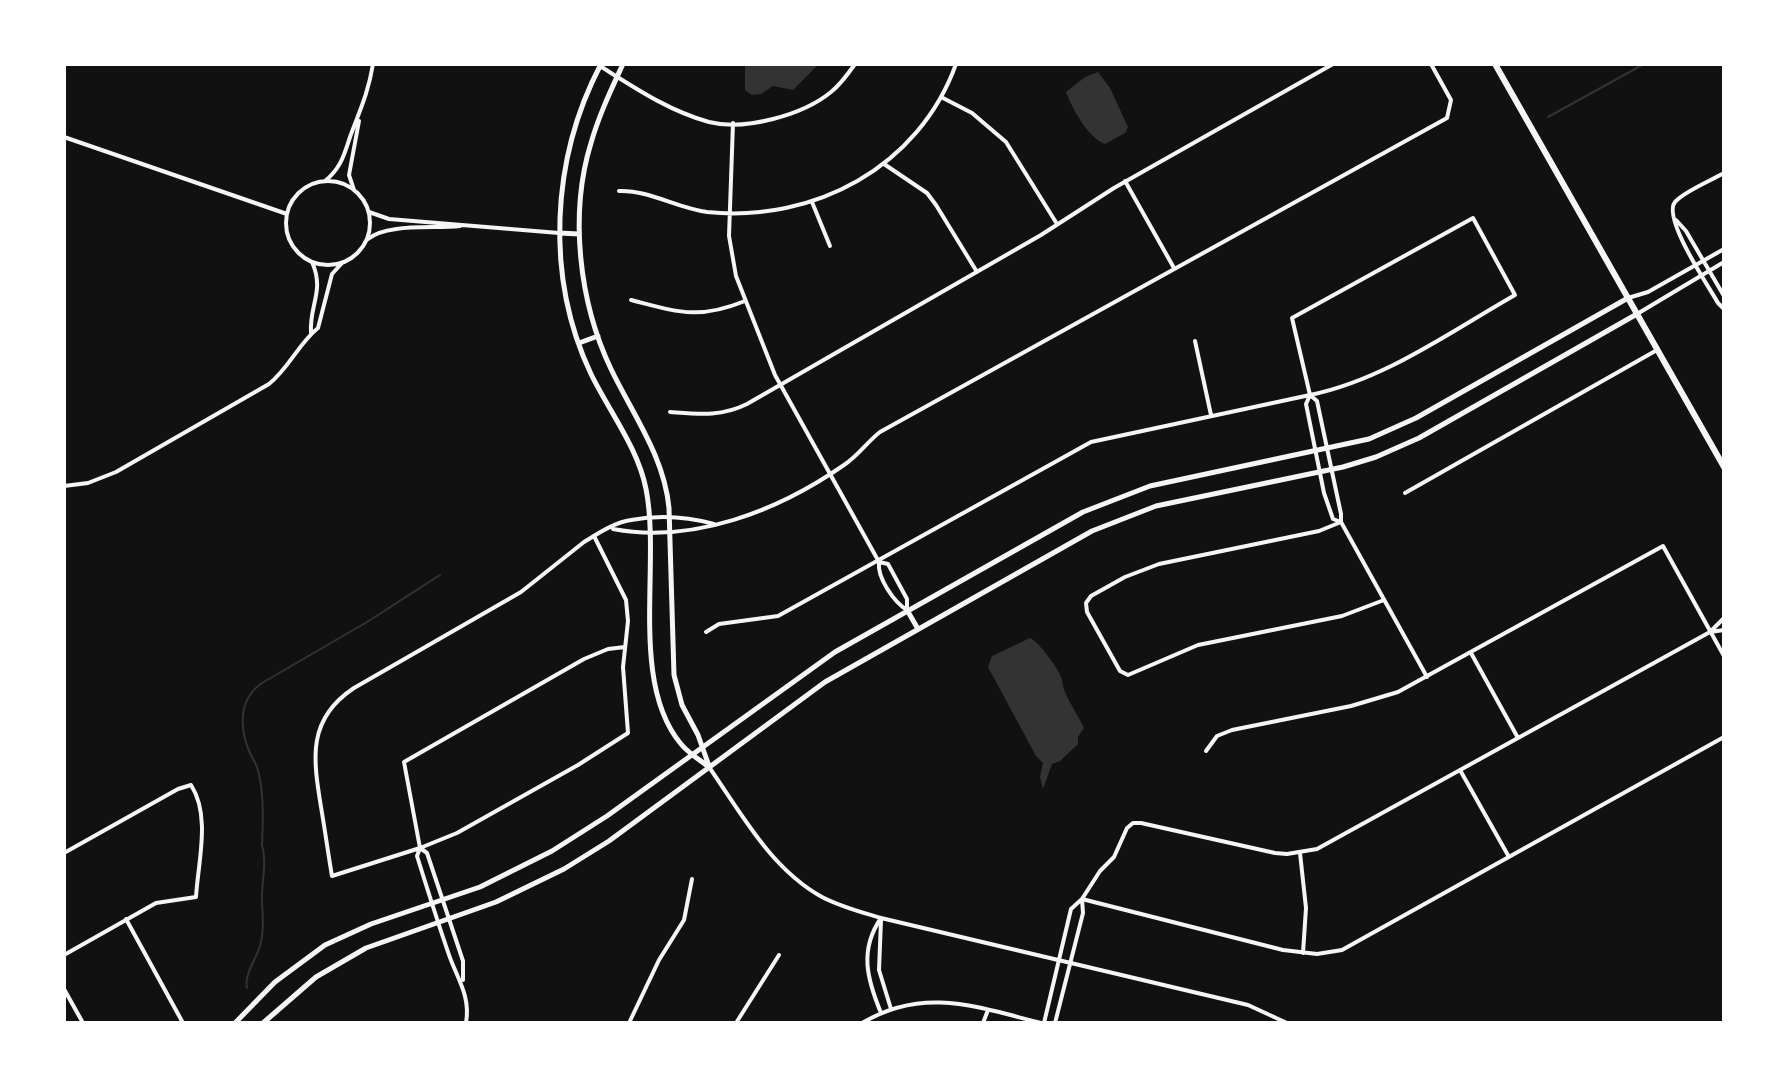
<!DOCTYPE html>
<style>
body{margin:0}
#map{position:relative;width:1788px;height:1087px;overflow:hidden;background:#111;font-family:"Fira Sans",sans-serif}
canvas{display:block}
.frame{position:absolute;inset:0;border:66px solid #fff;pointer-events:none}
</style>
<div id="map">
<canvas width="1788" height="1087"></canvas>
<div class="frame"></div>
</div>
<script>
const context = document.querySelector('canvas').getContext('2d');
context.lineJoin = 'round';
function fill(path, color) { context.fillStyle = color; context.fill(path, 'evenodd'); }
function trace(path, color, width, dash) { context.strokeStyle = color; context.lineWidth = width; context.lineCap = dash ? 'butt' : 'round'; context.setLineDash(dash || []); context.stroke(path); }
const water = new Path2D(`
 M745 64H819L793 90 773 86 761 94 752 95 745 90Z
 M1098 72 1110 88 1128 127 1125 133 1105 144C1088 138 1072 108 1066 92L1085 77Z
 M1030 638C1038 641 1058 668 1061 677 1063 680 1062 685 1064 689 1066 698 1080 718 1084 728L1078 737V744L1060 761 1052 764 1043 789 1040 777 1043 763 1036 756 988 667 992 656Z`);
const stream = new Path2D(`
 M1548 117 1644 64
 M247 988C244 975 256 959 260 946 265 929 262 913 262 896 262 879 267 862 262 845 263 822 264 797 259 775 258 766 253 759 249 751 239 726 239 699 262 683L367 622 440 575`);
const minor = new Path2D(`
 M600 66C635 88 669 111 709 122 745 131 803 115 831 92 841 84 848 74 855 64
 M941 97 972 113 1006 142 1057 224
 M733 123 729 236 736 276 775 375 879 562C877 578 894 602 907 610
 M64 137 287 214
 M884 164 927 193 936 205 977 272
 M1724 173C1712 180 1683 192 1675 202 1662 218 1709 287 1718 303L1724 309
 M325 181C341 168 344 155 350 137 360 110 368 94 373 64
 M1125 181 1174 268
 M286 223a42 42 0 1 1 84 0a42 42 0 1 1-84 0Z
 M354 190 349 175 359 121
 M619 191C650 190 676 208 707 212 814 223 919 167 956 64
 M812 202 830 246
 M369 212 389 219 559 233
 M1676 220 1686 231 1724 296
 M368 239C387 223 433 229 460 226
 M1628 298 1648 292 1724 249
 M631 300C678 312 698 320 745 301
 M1637 314 1724 262
 M311 333C309 305 325 291 312 262
 M1195 341 1211 415
 M1310 395 1306 404 1324 493 1333 519 1341 522
 M670 412C698 414 721 417 747 404L1041 235 1114 188 1333 64
 M64 486 88 483 116 472 269 384C289 368 299 343 318 328L332 274 343 262
 M1405 493 1657 350
 M1341 522 1319 531 1159 564 1125 577 1091 596 1086 603 1087 612 1120 671 1128 675 1198 645 1342 616 1384 600
 M613 529C693 544 778 511 844 465 858 456 867 442 880 432L1447 118 1451 100 1431 64
 M594 536 626 600 628 621 623 667 628 733 578 765 457 833 420 848 332 876C328 853 325 830 321 807 313 758 307 719 354 688L521 592 584 542C597 534 615 522 631 520 658 515 688 517 714 524
 M879 562 888 564 907 599V610
 M706 632 719 624 778 616 1091 442 1310 395C1384 380 1450 332 1515 295L1473 218 1292 318 1310 395 1317 401 1341 514V522L1427 677
 M1710 632 1724 618
 M1471 653 1518 738
 M1206 751 1217 736 1232 730 1351 706 1398 692 1663 546 1724 656
 M709 767C741 813 771 869 822 897 841 907 861 912 881 918L1248 1005 1287 1023
 M1460 770 1509 857
 M420 848 427 853 463 961V980
 M64 853 178 789 191 785C211 816 198 862 196 897L156 903 64 955
 M1300 853 1306 908 1303 953
 M1082 899 1283 950 1317 954 1342 950 1724 737
 M881 918C859 950 867 979 881 1013
 M126 919 183 1023
 M881 920 879 970 891 1009
 M64 989 83 1023
 M466 1023C471 995 456 977 448 952 437 920 427 888 417 856L420 848 404 762 584 659 608 649 625 647
 M629 1023 659 960 684 920 692 879
 M736 1023 779 955
 M862 1023C924 986 977 1007 1041 1023
 M983 1023 988 1010
 M1044 1023 1071 909 1082 899 1100 871 1114 857 1127 828 1133 823H1141L1275 853 1287 854 1317 849 1710 632 1724 630
 M1055 1023 1083 913 1082 899`);
const tertiary = new Path2D(`
 M601 64C551 159 545 277 591 374 609 411 638 448 646 489 661 564 629 682 681 744 688 753 700 760 709 767
 M623 64C611 90 599 115 591 143 569 214 579 302 611 369 633 415 664 456 669 508L674 675 682 705 698 735 709 766
 M559 233 579 234
 M579 343 598 336
 M907 610 918 629
 M235 1023 275 982 325 945 371 924 480 887 552 851 607 816 835 652 1083 512 1150 486 1369 439 1416 418 1628 298
 M263 1023 316 977 366 948 496 902 564 869 609 841 825 682 1092 531 1156 506 1343 467 1376 457 1419 438 1637 314`);
const secondary = new Path2D(`
 M1495 64 1724 467`);
fill(water, '#333');
trace(stream, '#333', 2);
trace(minor, '#f5f5f5', 4);
trace(tertiary, '#f5f5f5', 5);
trace(secondary, '#f5f5f5', 6);
</script>
